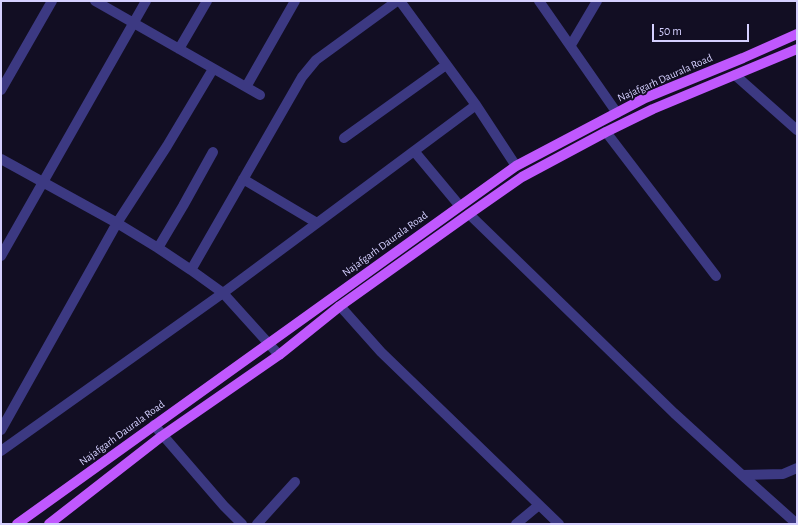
<!DOCTYPE html>
<style>
body{margin:0}
#map{position:relative;width:798px;height:525px;overflow:hidden;background:#120e23;font-family:"Alegreya Sans",sans-serif}
canvas{display:block}
.frame{position:absolute;inset:0;border:2px solid #d5d0ff;pointer-events:none}
.scale{position:absolute;left:652px;top:24px;width:97px;height:18px;box-sizing:border-box;border:2px solid #d5d0ff;border-top:0;padding-left:5px;font-size:12px;line-height:14px;white-space:nowrap;color:#d5d0ff;-webkit-text-stroke:3px #120e23;paint-order:stroke}
</style>
<div id="map">
<canvas width="798" height="525"></canvas>
<div class="frame"></div>
<div class="scale">50 m</div>
</div>
<script>
const context = document.querySelector('canvas').getContext('2d');
context.lineJoin = 'round';
function trace(path, color, width, dash) { context.strokeStyle = color; context.lineWidth = width; context.lineCap = dash ? 'butt' : 'round'; context.setLineDash(dash || []); context.stroke(path); }
function drawText(font, color, halo, rows, align = 'center') {
  context.font = font + ' "Alegreya Sans",sans-serif'; context.lineWidth = 4; context.setLineDash([]); context.textBaseline = 'middle'; context.strokeStyle = halo; context.fillStyle = color; for (const [text, x, y, turn = 0] of rows) {
    context.save(); context.translate(x, y); context.rotate((+turn || 0) * Math.PI / 180); context.textAlign = isNaN(turn) ? turn : align; if (halo) context.strokeText(text, 0, 0); context.fillText(text, 0, 0); context.restore();
  }
}
const minor = new Path2D(`
 M95 1 260 95
 M400 1 476 105 516 166
 M539 1 617 113
 M571 45 597 1
 M179 49 207 1
 M735 75 797 130
 M246 87 295 1
 M1 90 52 1
 M606 132 716 276
 M344 138 446 65
 M414 151 459 205
 M1 159 117 223 158 248 191 270 223 293 279 355
 M243 179 317 223
 M469 214 674 413 742 475 797 524
 M158 248 183 206 213 152
 M1 256 146 1
 M191 270 302 77 316 60 397 1
 M340 306 381 352 559 524
 M154 425 224 506 242 524
 M1 430 117 223 167 146 213 69
 M1 451 223 293 476 105
 M742 475 783 474 797 468
 M257 524 295 482
 M516 524 539 505`);
const major = new Path2D(`
 M17 524 516 166 645 98 743 58 797 34
 M49 524 162 436 279 355 340 306 469 214 522 177 606 132 653 109 797 49`);
const streetNames = [
 ["Najafgarh Daurala Road",665,78,-24],
 ["Najafgarh Daurala Road",385,244,-36],
 ["Najafgarh Daurala Road",122,433,-36]
];
trace(minor, '#3c3982', 10);
trace(major, '#c058fe', 10);
drawText('11px', '#d5d0ff', '#120e23', streetNames);
</script>
